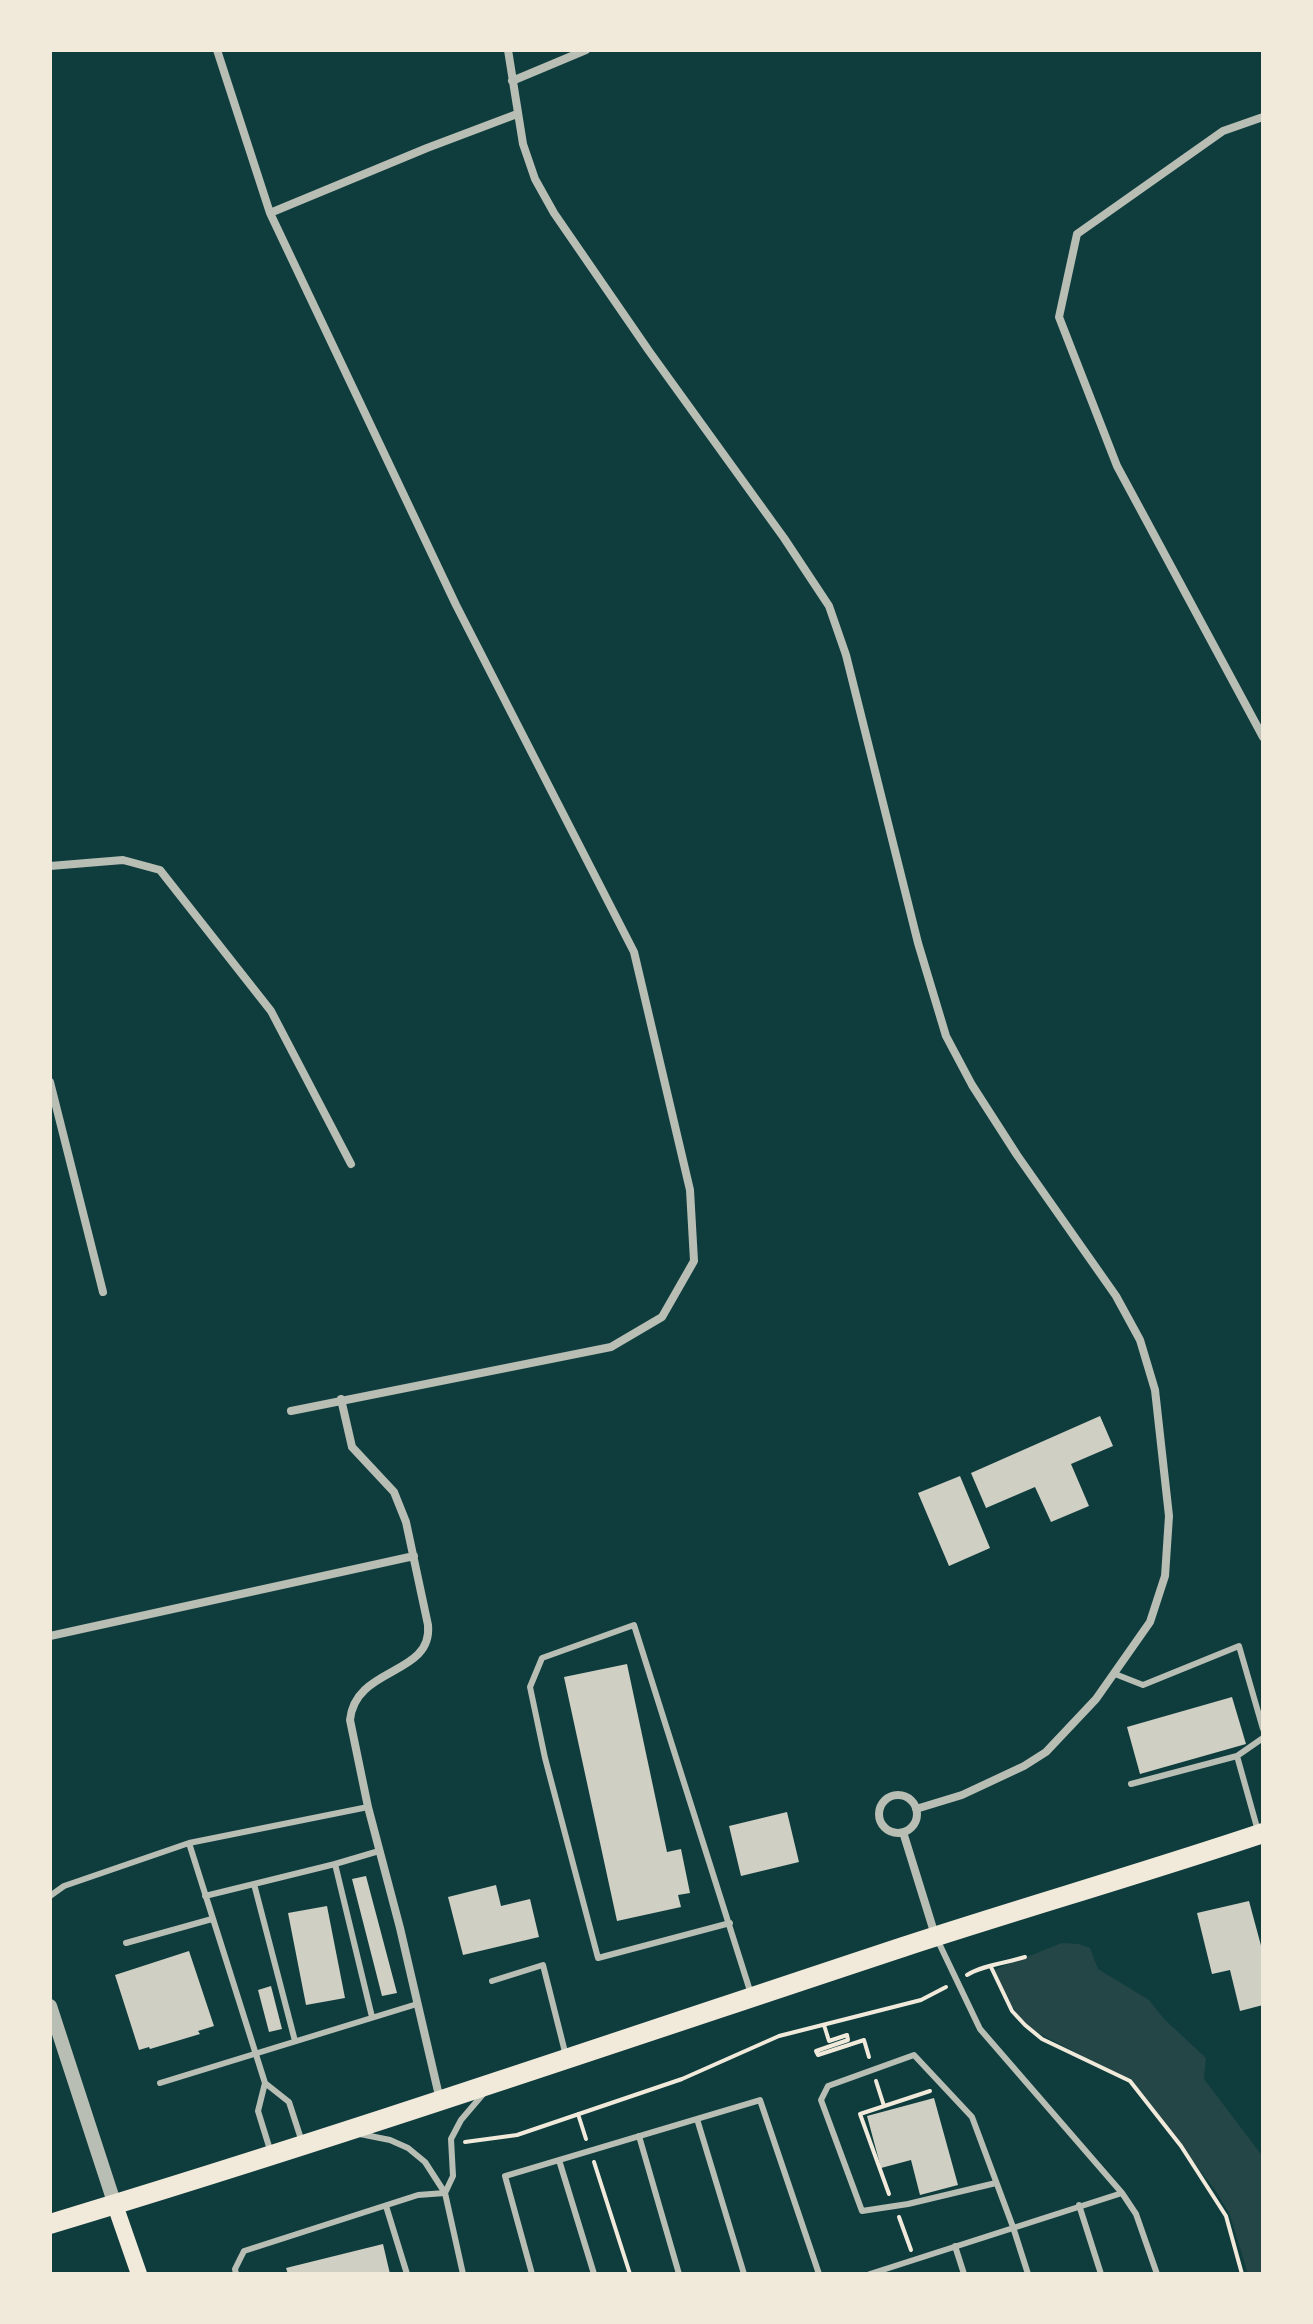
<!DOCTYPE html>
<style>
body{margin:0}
#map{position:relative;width:1313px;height:2324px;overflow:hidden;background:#0f3d3e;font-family:Manrope,sans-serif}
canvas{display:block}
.frame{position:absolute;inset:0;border:52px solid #f1e9da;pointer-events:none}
</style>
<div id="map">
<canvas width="1313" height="2324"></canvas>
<div class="frame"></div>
</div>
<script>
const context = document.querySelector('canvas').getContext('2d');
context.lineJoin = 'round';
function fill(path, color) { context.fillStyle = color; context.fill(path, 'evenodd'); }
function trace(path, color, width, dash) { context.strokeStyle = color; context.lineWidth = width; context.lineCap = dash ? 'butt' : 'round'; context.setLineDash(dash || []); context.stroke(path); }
const green = new Path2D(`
 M1062 1943 1078 1944 1090 1948 1098 1969 1149 2000 1164 2019 1206 2058 1204 2079 1263 2157V2274H1248L1230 2215 1216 2191 1130 2081 1027 2027 1004 1995 994 1970Z`);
const building = new Path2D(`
 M1100 1416 1113 1446 1071 1464 1089 1506 1051 1522 1035 1487 986 1508 971 1473Z
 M960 1476 990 1548 949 1566 918 1493Z
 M627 1664 667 1852 681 1849 690 1893 678 1895 681 1907 617 1921 564 1677Z
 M1232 1697 1246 1744 1140 1774 1127 1727Z
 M787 1812 799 1862 741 1876 729 1826Z
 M366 1876 397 1993 382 1996 352 1879Z
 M496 1885 501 1906 530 1899 539 1937 463 1955 448 1897Z
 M1249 1901 1263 1953V2005L1240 2011 1230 1970 1212 1974 1197 1913Z
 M327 1906 345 1998 306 2005 288 1913Z
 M189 1951 214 2026 198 2031 200 2034 150 2049 149 2047 139 2050 115 1975Z
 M271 1986 282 2029 269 2032 258 1990Z
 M934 2098 958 2185 920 2195 911 2160 881 2168 867 2116Z
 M383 2244 390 2274H288L286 2268Z`);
const path = new Path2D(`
 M991 1967 1012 2011 1025 2025 1042 2039 1130 2081 1181 2146 1226 2216 1242 2274
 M967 1975C983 1965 1006 1963 1025 1957
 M824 2025 829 2041 847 2035 848 2040 816 2051 818 2055 864 2040 869 2057
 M876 2081 884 2106
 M578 2114 586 2139
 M465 2142 517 2135 682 2079 779 2036 921 2000 946 1987
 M594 2162 630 2274
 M889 2194 860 2114 930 2091
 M899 2217 911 2250`);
const service = new Path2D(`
 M1115 1674 1143 1685 1239 1646 1263 1729
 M1237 1756 1263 1738
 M1131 1784 1237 1756 1258 1831
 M189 1843 265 2083 258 2111 271 2153
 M335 1864 379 1851
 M50 1896 64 1886 189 1843 368 1807
 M205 1896 254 1884
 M730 1923 598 1958 545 1758 530 1687 542 1658 634 1625 751 1994
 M126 1943 212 1919
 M492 1981 543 1965 566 2056
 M295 2041 254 1884 335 1864 372 2017
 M160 2083 417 2004
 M265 2083 289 2102 302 2142
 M697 2119 744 2274
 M360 2134 390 2140 408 2148 425 2162 445 2193 463 2274
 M639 2136 679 2274
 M559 2160 594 2274
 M996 2183 908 2204 862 2211 821 2100 828 2086 914 2055 972 2117 1013 2227 1028 2274
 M445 2193 453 2176 451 2139 461 2120 484 2093
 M1122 2193 1136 2214 1157 2274
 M1079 2205 1101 2274
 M386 2206 407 2274
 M955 2246 964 2274
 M236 2274 235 2269 244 2251 418 2195 445 2193
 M532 2274 505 2176 760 2100 819 2274
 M870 2274 1122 2193 980 2029 937 1939`);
const minor = new Path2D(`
 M217 50 270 213 456 605 634 952 690 1190 694 1261 662 1317 611 1347 291 1411
 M508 50 523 144 535 179 554 213 649 351 784 538 829 606 846 655 918 943 946 1036 972 1085 1017 1155 1116 1296 1140 1340 1155 1390 1169 1516 1165 1576 1150 1622 1096 1699 1046 1752 1024 1766 962 1795 916 1809
 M512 81 586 50
 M1263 117 1223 131 1077 234 1059 317 1117 466 1263 737
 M270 213 427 148 517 114
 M50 866 123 860 160 870 271 1011 351 1164
 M50 1082 103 1292
 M341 1399 352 1447 394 1492 406 1522 428 1625C433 1676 355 1666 350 1720L368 1807 400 1928 440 2100
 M50 1636 414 1556
 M879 1814a19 19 0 1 1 38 0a19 19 0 1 1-38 0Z
 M903 1832 935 1935`);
const tertiary = new Path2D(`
 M50 2006 115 2205`);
const secondary = new Path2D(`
 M115 2205 139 2274`);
const primary = new Path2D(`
 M50 2224C336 2138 619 2041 903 1947 1022 1908 1144 1873 1263 1833`);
fill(green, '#244646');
fill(building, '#cfcfc3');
trace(path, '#f1e9da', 4);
trace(service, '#b8beb3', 6);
trace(minor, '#b8beb3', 8);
trace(tertiary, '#b8beb3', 14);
trace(secondary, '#f1e9da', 16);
trace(primary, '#f1e9da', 20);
</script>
